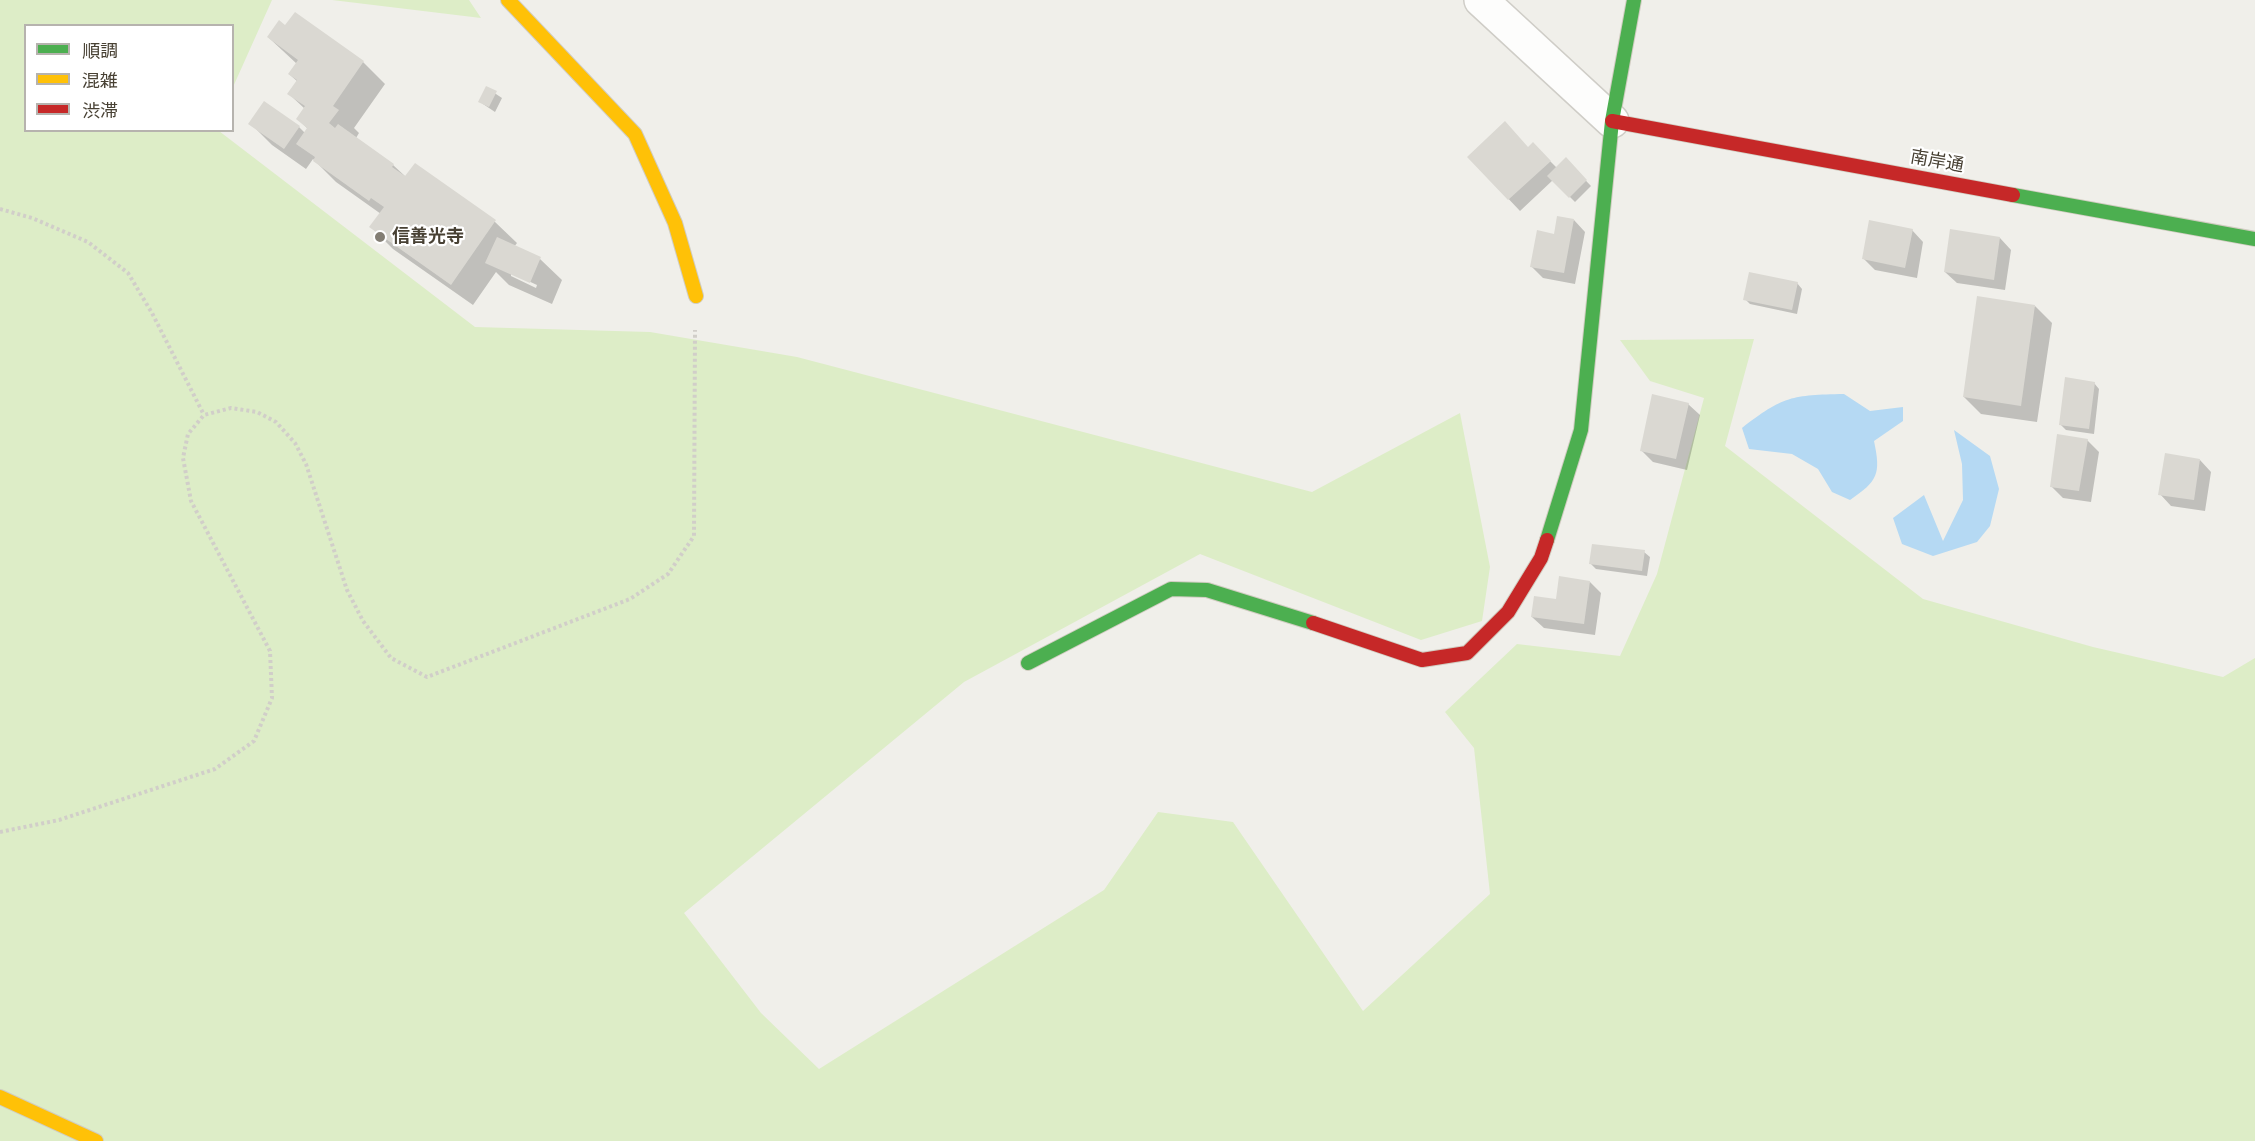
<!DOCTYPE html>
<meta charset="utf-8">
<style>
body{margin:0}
#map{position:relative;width:2255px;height:1141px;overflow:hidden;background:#f0efea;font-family:"Space Grotesk","Noto Sans JP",sans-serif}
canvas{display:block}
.legend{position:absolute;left:24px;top:24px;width:210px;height:108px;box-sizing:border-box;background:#fff;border:2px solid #b6b3ae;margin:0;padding:8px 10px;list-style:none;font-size:18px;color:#484134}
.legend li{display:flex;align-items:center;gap:12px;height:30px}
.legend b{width:30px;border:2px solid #b6b3ae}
</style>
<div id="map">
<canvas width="2255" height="1141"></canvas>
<ul class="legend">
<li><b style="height:8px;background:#4caf50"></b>順調</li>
<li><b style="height:8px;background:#ffc107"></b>混雑</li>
<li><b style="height:8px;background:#c62828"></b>渋滞</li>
</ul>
</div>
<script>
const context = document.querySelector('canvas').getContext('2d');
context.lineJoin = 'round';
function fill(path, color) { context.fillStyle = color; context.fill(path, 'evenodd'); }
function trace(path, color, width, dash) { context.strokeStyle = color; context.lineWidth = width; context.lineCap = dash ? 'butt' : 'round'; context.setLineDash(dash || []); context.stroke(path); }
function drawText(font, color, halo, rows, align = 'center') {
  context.font = font + ' "Space Grotesk","Noto Sans JP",sans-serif'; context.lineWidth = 4.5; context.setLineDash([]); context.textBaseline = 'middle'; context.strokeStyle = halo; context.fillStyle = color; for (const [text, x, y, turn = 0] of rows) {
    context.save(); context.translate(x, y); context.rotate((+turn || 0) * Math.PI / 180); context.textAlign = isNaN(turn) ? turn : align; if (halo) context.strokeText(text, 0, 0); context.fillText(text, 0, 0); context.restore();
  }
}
const green = new Path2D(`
 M0 0H272L233 87 232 26H26V130L219 131 475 327 650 332 797 357 1312 492 1460 413 1490 567 1482 621 1421 640 1200 554 964 682 684 913 761 1013 819 1069 1104 890 1158 812 1233 822 1363 1011 1490 894 1474 748 1445 712 1517 644 1620 656 1657 574 1704 398 1650 381 1620 340 1754 339 1725 446 1923 599 2093 647 2223 677 2255 658V1141H0Z
 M332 0H469L481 18Z`);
const water = new Path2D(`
 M1844 394 1870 411 1903 407V421L1874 441C1881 474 1878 481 1850 500L1832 492 1818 469 1792 454 1749 449 1742 428C1783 396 1792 395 1844 394Z
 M1954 430 1990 456 1999 489 1990 526 1977 542 1933 556 1902 544 1893 518 1924 495 1943 541 1963 500 1962 464Z`);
const shadow = new Path2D(`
 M268 37 363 62 385 84 354 128 359 133 356 138 393 165 406 177 495 222 517 243 514 247 540 259 562 280 552 304 509 285 496 272 473 305 393 249 371 227 381 214 336 182 313 159 306 169 272 145 250 123 299 127 305 133 308 129 298 119 305 109 289 94 298 82 289 74 297 64ZM511 273 537 285 536 288 511 276Z
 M487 88 502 98 495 112 480 102Z
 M1528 148 1544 155 1557 168 1566 160 1591 186 1575 202 1553 180 1520 211 1469 157Z
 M1574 220 1585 232 1575 284 1543 278 1531 266 1555 236Z
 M1912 230 1923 242 1917 278 1875 270 1864 259Z
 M2000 238 2011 250 2005 290 1957 283 1945 272Z
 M1797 283 1802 289 1797 314 1750 304 1745 299Z
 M2035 306 2052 323 2037 422 1981 414 1964 397Z
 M2094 383 2099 389 2094 434 2066 430 2060 424Z
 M1688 404 1700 415 1687 470 1653 462 1641 450Z
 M2087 440 2099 452 2091 502 2063 498 2051 486Z
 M2200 460 2211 472 2205 511 2171 506 2160 494Z
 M1644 552 1650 557 1647 576 1596 569 1591 564Z
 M1590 582 1601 593 1595 635 1544 628 1532 617Z`);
const building = new Path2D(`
 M295 12 364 61 333 106 339 110 329 123 335 128 338 124 394 164 392 167 405 176 415 163 496 220 451 285 369 227 384 207 371 198 369 201 313 161 315 157 296 144 307 128 296 119 305 106 287 94 297 80 288 74 298 60 267 37 279 20 285 25Z
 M486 86 497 91 489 107 478 102Z
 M264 101 300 126 284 149 248 124Z
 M1505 121 1528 147 1533 142 1551 161 1508 200 1467 157Z
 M1566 157 1587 180 1569 198 1547 176Z
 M1557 216 1574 219 1564 273 1530 267 1537 230 1554 234Z
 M1869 220 1913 229 1905 268 1862 259Z
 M1950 229 2000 237 1994 280 1944 272Z
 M497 237 541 257 530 283 485 263Z
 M1749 272 1798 282 1792 310 1743 300Z
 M1977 296 2035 305 2021 406 1963 397Z
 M2065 377 2095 382 2089 429 2059 425Z
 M1652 394 1689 403 1676 459 1640 451Z
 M2057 434 2088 439 2079 491 2050 487Z
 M2165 453 2200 459 2194 500 2158 495Z
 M1592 544 1645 550 1642 571 1589 564Z
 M1559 576 1590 581 1584 624 1531 617 1534 596 1556 599Z`);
const path = new Path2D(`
 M0 209 32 218 88 242 128 273 152 313 204 415
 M0 832 59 820 215 769 254 741 272 698 270 651 191 501 183 458 188 434 204 415 231 408 257 412 276 422 295 443 306 464 347 590 363 621 391 658 427 677 630 599 668 574 694 536 695 330`);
const street = new Path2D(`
 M1481 0 1612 121`);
const fast = new Path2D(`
 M2013 195 2255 239
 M1547 540 1581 430 1612 121 1634 0
 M1028 663 1171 589 1207 590 1313 623`);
const slow = new Path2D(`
 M508 0 635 134 675 223 696 296
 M0 1097 96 1141`);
const jam = new Path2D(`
 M1612 121 2013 195
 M1313 623 1422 660 1467 653 1508 612 1541 558 1547 540`);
const markers = [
 [380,237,6,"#837e74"]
];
const streetNames = [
 ["南岸通",1937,162,10]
];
const poiNames = [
 ["信善光寺",392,237]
];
fill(green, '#ddedc7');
fill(water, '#b5d9f3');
fill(shadow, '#0003');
fill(building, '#dad8d2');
trace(street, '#cfcdc7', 36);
trace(fast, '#d0ccc0', 16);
trace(slow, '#d0ccc0', 16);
trace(jam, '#d0ccc0', 16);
trace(path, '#d1cec9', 4, [3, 3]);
trace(street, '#fdfdfc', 33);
trace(fast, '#4caf50', 14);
trace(slow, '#ffc107', 14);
trace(jam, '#c62828', 14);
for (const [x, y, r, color] of markers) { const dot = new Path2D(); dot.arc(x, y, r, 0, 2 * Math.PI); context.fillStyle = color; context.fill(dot); trace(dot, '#fff', 2); }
drawText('18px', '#484134', '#fff', streetNames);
drawText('bold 18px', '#484134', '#fff', poiNames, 'left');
</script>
